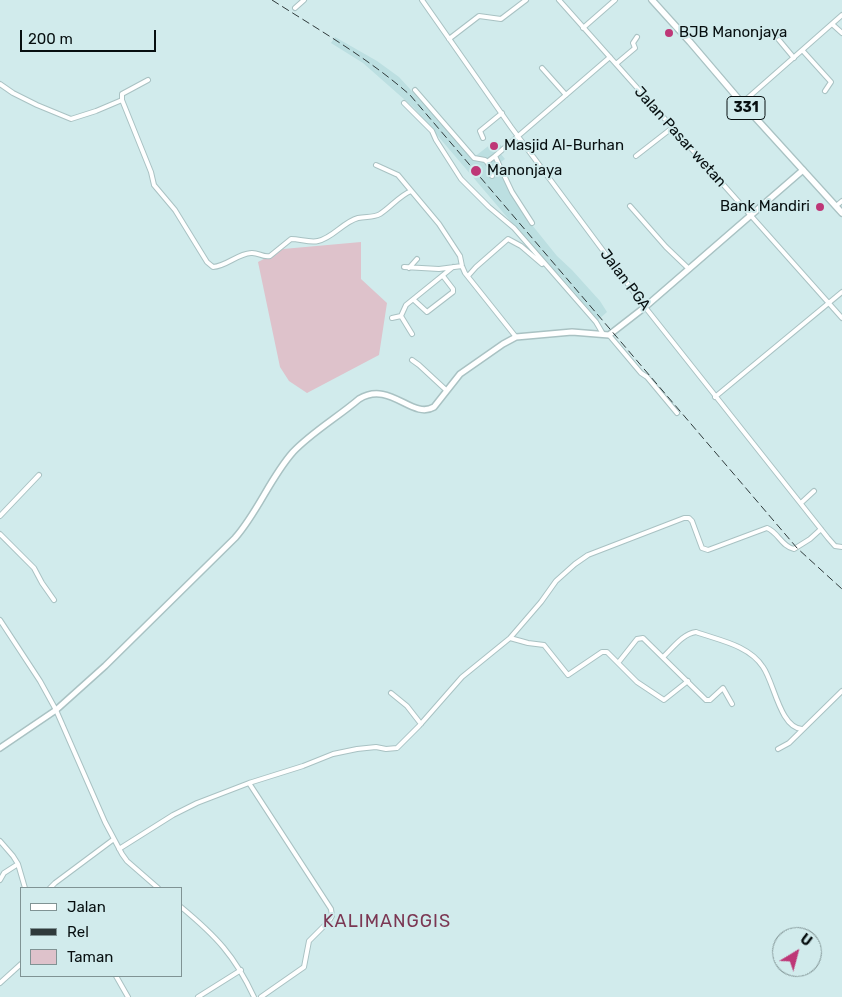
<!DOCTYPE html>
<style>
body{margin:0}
#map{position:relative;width:842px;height:997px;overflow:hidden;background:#d1ebec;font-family:Rubik,sans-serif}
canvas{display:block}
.legend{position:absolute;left:20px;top:887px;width:162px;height:90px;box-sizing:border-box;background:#d1ebec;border:1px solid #809394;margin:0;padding:6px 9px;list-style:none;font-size:15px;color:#070f10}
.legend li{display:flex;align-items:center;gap:10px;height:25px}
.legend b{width:25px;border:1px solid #809394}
.north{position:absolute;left:772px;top:927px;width:50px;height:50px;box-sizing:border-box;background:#d1ebec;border:1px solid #809394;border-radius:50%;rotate:37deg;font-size:14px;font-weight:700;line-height:20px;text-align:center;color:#070f10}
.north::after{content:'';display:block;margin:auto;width:18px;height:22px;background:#be3777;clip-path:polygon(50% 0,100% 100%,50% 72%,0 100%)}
.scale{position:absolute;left:20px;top:30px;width:136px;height:22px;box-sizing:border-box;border:2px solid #070f10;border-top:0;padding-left:6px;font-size:15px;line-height:18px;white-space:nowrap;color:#070f10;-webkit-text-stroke:4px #d1ebec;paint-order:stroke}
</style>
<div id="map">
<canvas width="842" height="997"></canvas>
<ul class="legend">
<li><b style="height:6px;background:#fff"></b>Jalan</li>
<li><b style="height:6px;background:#2f3a3b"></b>Rel</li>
<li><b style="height:14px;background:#dec2cb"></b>Taman</li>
</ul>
<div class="north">U</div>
<div class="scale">200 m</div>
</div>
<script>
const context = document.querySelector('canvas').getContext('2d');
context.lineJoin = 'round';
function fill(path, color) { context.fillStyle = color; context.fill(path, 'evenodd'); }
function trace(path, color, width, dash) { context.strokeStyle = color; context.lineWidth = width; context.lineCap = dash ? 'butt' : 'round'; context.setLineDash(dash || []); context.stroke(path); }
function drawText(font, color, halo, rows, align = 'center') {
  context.font = font + ' Rubik,sans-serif'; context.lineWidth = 4; context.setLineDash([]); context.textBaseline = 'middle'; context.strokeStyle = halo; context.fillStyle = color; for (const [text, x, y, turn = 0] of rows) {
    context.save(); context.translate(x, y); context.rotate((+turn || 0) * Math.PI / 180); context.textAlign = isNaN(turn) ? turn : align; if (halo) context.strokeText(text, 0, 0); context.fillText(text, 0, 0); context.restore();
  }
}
const built = new Path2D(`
 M335 37 377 61 399 77 473 158 496 140 504 149 500 153 505 159 497 165 505 182 528 220 557 256 572 270 600 301 607 312 598 320 563 279 547 264 414 108 363 63 331 43Z`);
const green = new Path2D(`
 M361 242V279L387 303 379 355 307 393 289 381 280 367 258 262 283 249Z`);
const minor = new Path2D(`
 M422 0 511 127 645 307 828 538 835 546 842 547
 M559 0 842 318
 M295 8 304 0
 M832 24 842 33
 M583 28 615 0
 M449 39 479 16 501 19 526 0
 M779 40 794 58
 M803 51 831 82 825 91
 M616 64 635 48 633 43 637 37
 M542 68 566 95
 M0 84 13 93 37 105 71 119 96 111 122 100 151 172 154 185 175 210 207 262 213 267C227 266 237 254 251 253 258 252 263 258 270 256L291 239C300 239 310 243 318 241 333 238 343 222 358 218 366 216 373 218 380 214 391 207 399 196 411 191
 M415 90 474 158 485 160 487 162 495 156
 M122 100V94L148 80
 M404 103 432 131 436 140 461 179 489 207 514 228 596 322 603 334
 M742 103 842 15
 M483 138 480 131 502 113
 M636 156 672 128
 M487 162 491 168 492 176
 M376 165 398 175 439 224 460 256 462 266 465 273 516 337
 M630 206 666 247 689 269
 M836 206 842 201
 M532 223 512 192 495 156 610 57
 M404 267 439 269 462 266
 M409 268 417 259
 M468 276 476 267 508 239 521 246 542 264
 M414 300 427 312 453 292V289L443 276
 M401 316 412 334
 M392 318 401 316 406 305 453 267
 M609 335 641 373 647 377 677 413
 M412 360 419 365 446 390
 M715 397 842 292
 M801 503 814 491
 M0 516 39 475
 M0 534 34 568 42 583 54 600
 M0 620 40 681 56 710 105 822 122 854 127 861 158 888
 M510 638 528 643 544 645 568 675 602 652H607L637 682 664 700 688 681
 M663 657C673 648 682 634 696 632 718 640 749 645 763 667 774 682 780 728 802 729
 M618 663 637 639 643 638 706 700H710L723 688 732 704
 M391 693 407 706 421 724
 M778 749 789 743 842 691
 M249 783 331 909 332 916 329 921 309 941 304 967 261 997
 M0 841 13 856 18 864 25 888
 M119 849 173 815 197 803 249 783 303 766 333 754 357 749 376 747 386 749 397 748 419 726 462 677 510 638 541 602 556 581 575 564 588 555 684 518H689L692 521 702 548 708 550 767 528C778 532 782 547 794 549L810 539 821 529
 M0 880 4 873 18 864
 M50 888 55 883 114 839
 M181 907C216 936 235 956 254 997
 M116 976 128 997
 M0 983 21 964
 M198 997 241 970`);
const secondary = new Path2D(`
 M0 748 56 710 105 666 235 538C258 512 270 478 293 452 312 432 338 417 359 399 390 380 412 420 434 407L460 374 503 344 516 337 572 332 609 335 645 307 803 170`);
const primary = new Path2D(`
 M652 0 690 42 742 103 842 213`);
const rail = new Path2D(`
 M272 0C319 30 368 58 410 95L797 548 842 589`);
const markers = [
 [669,33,5,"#be3777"],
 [494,146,5,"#be3777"],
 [476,171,6,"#be3777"],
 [820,207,5,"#be3777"]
];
const shields = [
 [746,108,38]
];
const shieldNames = [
 ["331",746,108]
];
const poiNames = [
 ["BJB Manonjaya",679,33],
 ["Masjid Al-Burhan",504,146],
 ["Manonjaya",487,171],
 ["Bank Mandiri",810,207,"right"]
];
const streetNames = [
 ["Jalan Pasar wetan",680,137,48],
 ["Jalan PGA",625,280,53]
];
const quarterNames = [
 ["KALIMANGGIS",387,922]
];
fill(built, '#bcdfe1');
fill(green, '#dec2cb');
trace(minor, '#a9c2c3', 6);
trace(secondary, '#a9c2c3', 8);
trace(primary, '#a9c2c3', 8);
trace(minor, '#fff', 4);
trace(secondary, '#fff', 5);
trace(primary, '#fff', 5.5);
trace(rail, '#2f3a3b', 1, [8, 4]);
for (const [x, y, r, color] of markers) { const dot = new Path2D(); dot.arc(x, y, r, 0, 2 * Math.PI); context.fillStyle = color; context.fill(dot); trace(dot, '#d1ebec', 2); }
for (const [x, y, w] of shields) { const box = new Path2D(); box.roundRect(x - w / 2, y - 11.5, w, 23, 4); context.fillStyle = '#d1ebec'; context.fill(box); trace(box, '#070f10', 1); }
drawText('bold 14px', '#070f10', null, shieldNames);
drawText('15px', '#070f10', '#d1ebec', poiNames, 'left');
drawText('15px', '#070f10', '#d1ebec', streetNames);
context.letterSpacing = '1px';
drawText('18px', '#7b3753', '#d1ebec', quarterNames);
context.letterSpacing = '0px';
</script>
